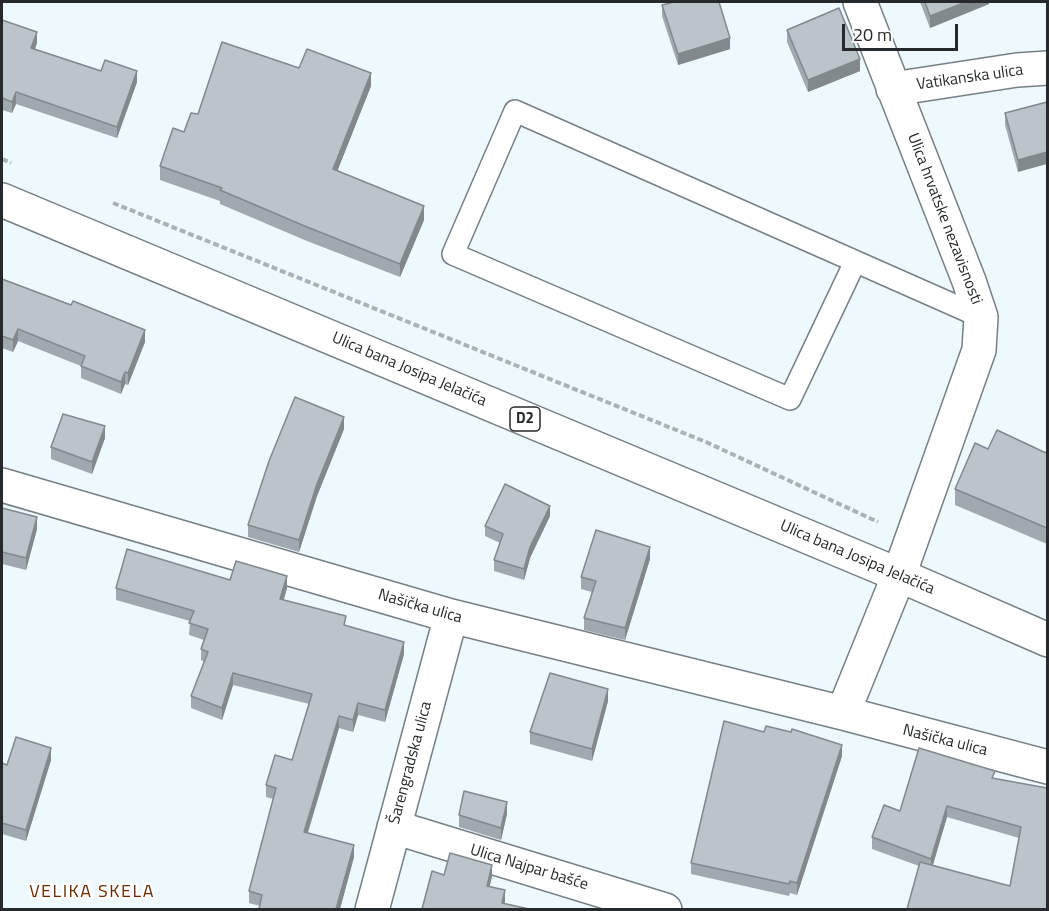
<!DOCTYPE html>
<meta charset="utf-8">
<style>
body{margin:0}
#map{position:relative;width:1049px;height:911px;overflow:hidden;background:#eef9fe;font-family:"Titillium Web",sans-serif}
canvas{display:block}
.frame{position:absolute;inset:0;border:3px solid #262a2c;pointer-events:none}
.scale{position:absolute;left:842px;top:24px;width:116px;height:27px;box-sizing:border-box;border:3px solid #262a2c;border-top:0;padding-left:8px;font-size:18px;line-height:21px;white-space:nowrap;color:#262a2c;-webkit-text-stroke:4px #fff;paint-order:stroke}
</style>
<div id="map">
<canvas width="1049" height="911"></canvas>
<div class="frame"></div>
<div class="scale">20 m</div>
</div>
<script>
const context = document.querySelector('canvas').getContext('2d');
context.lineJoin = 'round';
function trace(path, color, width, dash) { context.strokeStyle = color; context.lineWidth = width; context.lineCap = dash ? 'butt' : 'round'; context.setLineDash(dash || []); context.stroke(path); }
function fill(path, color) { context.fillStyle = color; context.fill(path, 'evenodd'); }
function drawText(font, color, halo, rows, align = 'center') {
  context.font = font + ' "Titillium Web",sans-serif'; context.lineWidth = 5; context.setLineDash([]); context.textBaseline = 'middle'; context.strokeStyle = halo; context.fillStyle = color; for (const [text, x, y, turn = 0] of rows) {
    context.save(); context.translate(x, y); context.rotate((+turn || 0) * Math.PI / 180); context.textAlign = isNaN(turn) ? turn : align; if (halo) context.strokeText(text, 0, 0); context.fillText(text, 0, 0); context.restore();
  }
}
const path = new Path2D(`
 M2 159 11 163
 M113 203 706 442 878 522`);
const lane = new Path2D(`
 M855 262 790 399 453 254 515 111 981 317`);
const street = new Path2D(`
 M893 89 1017 70 1048 68
 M2 485 451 616 843 713 1048 767
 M843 713 899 575 979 350 981 317 969 281 860 2
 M394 827 665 910
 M372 910 451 616`);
const primary = new Path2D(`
 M2 200 899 575 1048 640`);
const wall = new Path2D(`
 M920 2H989V4L930 28Z
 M662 5 730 49 678 65 662 16Z
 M2 20 37 43 35 49 137 82 117 138 16 104 12 113 2 110Z
 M787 30 860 71 808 92 787 42Z
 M299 68 371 86 337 171 424 220 400 277 307 241 220 204V201L160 180V166L184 132 198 114Z
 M1047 102 1018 172 1005 125V113Z
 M2 279 145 342 128 385 125 384 121 394 81 378V366L18 341 13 352 2 348Z
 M344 429 317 496 299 552 248 537V525Z
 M105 438 92 474 51 459V447Z
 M988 449 1046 453 1047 450V544L955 505V489Z
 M2 508 37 529 26 570 2 564Z
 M550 516 530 558 524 580 494 571V560L500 543 485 536V526Z
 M650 559 625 640 584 630V618L592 592 581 589V577Z
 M230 580 287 588 284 600 346 626 404 654 385 722 358 715 353 732 339 728 308 833 354 857 340 909H259L260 906 249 903V891L273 799 266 797V785L292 760 309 704 233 685 222 720 191 708V696L204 662 201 660V649L204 640 189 635 190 621 116 600V588Z
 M608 701 592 761 530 744V732Z
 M842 756 797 895 790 893 789 896 691 874V863Z
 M51 760 26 841 2 834V763L7 765Z
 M995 779 1047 788V909L919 866 872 849V837L900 811ZM947 817 1019 838 1010 886 933 865Z
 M507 814 501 840 459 827V815Z`);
const shadedWall = new Path2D(`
 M966 2H989V4L930 28V16Z
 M37 32V43L31 59V48Z
 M730 38V49L678 65V54Z
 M860 59V71L808 92V80Z
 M137 71V82L117 138V127Z
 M371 73V86L333 182V169Z
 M16 92V104L12 113V102Z
 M1047 152V164L1018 172V160Z
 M424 206V220L400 277V264Z
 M18 329V341L13 352V340Z
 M145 330V342L128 385V373Z
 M125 372V384L121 394V382Z
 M344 417V429L317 496 299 552V540L317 484Z
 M105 426V438L92 474V462Z
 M550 506V516L530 558 524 580V569L530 547Z
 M37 517V529L26 570V558Z
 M650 547V559L625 640V628Z
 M287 576V588L280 610V599Z
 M404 642V654L385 722V710Z
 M233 673V685L222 720V708Z
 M608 689V701L592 761V749Z
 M358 703V715L353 732V720Z
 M339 716V728L304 844V832Z
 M842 745V756L797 895V883Z
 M51 748V760L26 841V830Z
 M507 802V814L501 840V828Z
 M947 806V817L931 871V859Z
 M354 845V857L340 909H336Z
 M492 865V877L487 897V886Z
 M505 890V902L503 909 502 903Z`);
const building = new Path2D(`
 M674 2H719L730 38 678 54 662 5Z
 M925 2H966L930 16Z
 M839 8 860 59 808 80 787 30Z
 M2 20 37 32 31 48 101 71 105 60 137 71 117 127 16 92 12 102 2 98Z
 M222 42 299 68 307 49 371 73 333 169 424 206 400 264 307 227 220 190 222 188 160 166 173 128 184 132 191 113 198 114Z
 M1047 102V152L1018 160 1005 113Z
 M2 279 71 305 73 301 145 330 128 373 125 372 121 382 81 366 85 356 18 329 13 340 2 336Z
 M295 397 344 417 317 484 299 540 248 525 269 461Z
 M63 414 105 426 92 462 51 447Z
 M997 430 1046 453 1047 450V528L955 489 975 443 988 449Z
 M505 484 550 506 530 547 524 569 494 560 503 534 485 526Z
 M2 508 37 517 26 558 2 552Z
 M596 530 650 547 625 628 584 618 596 581 581 577Z
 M127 549 230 580 236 561 287 576 280 599 346 616 344 625 404 642 385 710 358 703 353 720 339 716 304 832 354 845 336 909H259L262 895 249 891 276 788 266 785 275 755 292 760 312 694 233 673 222 708 191 696 208 652 201 649 208 629 189 623 194 611 116 588Z
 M550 673 608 689 592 749 530 732Z
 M724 721 764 732 766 726 791 732 792 729 842 745 797 883 790 881 789 884 691 863Z
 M16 737 51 748 26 830 2 823V763L7 765Z
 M919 748 995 771 992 778 1047 788V909H907L920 862 1010 886 1021 827 947 806 931 859 872 837 884 805 900 811Z
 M464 791 507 802 501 828 459 815Z
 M450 853 492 865 487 886 505 890 502 903 529 909H422L432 871 444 875Z`);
const shields = [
 [525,419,30]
];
const shieldNames = [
 ["D2",525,419]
];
const streetNames = [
 ["Vatikanska ulica",970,78,-8],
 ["Ulica hrvatske nezavisnosti",944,219,69],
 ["Ulica bana Josipa Jelačića",409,370,23],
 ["Ulica bana Josipa Jelačića",857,558,23],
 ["Našička ulica",420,607,16],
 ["Našička ulica",945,741,14],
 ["Šarengradska ulica",411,763,-75],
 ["Ulica Najpar bašće",529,868,17]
];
const neighbourhoodNames = [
 ["VELIKA SKELA",92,893]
];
trace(lane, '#768084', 24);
trace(street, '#768084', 36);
trace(primary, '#768084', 36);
trace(path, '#aab2b6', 4, [6, 3]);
trace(lane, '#fff', 21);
trace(street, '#fff', 33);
trace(primary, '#fff', 33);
fill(wall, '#a0a9ad');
fill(shadedWall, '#82898d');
fill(building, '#bac4c9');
trace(building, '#82898d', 1.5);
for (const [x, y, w] of shields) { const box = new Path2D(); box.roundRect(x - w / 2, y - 12, w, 24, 4.5); context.fillStyle = '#fff'; context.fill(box); trace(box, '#262a2c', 1.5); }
drawText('bold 15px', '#262a2c', null, shieldNames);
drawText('16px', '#262a2c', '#fff', streetNames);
context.letterSpacing = '1.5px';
drawText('18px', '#6a2d01', '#fff', neighbourhoodNames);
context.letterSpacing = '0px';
</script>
